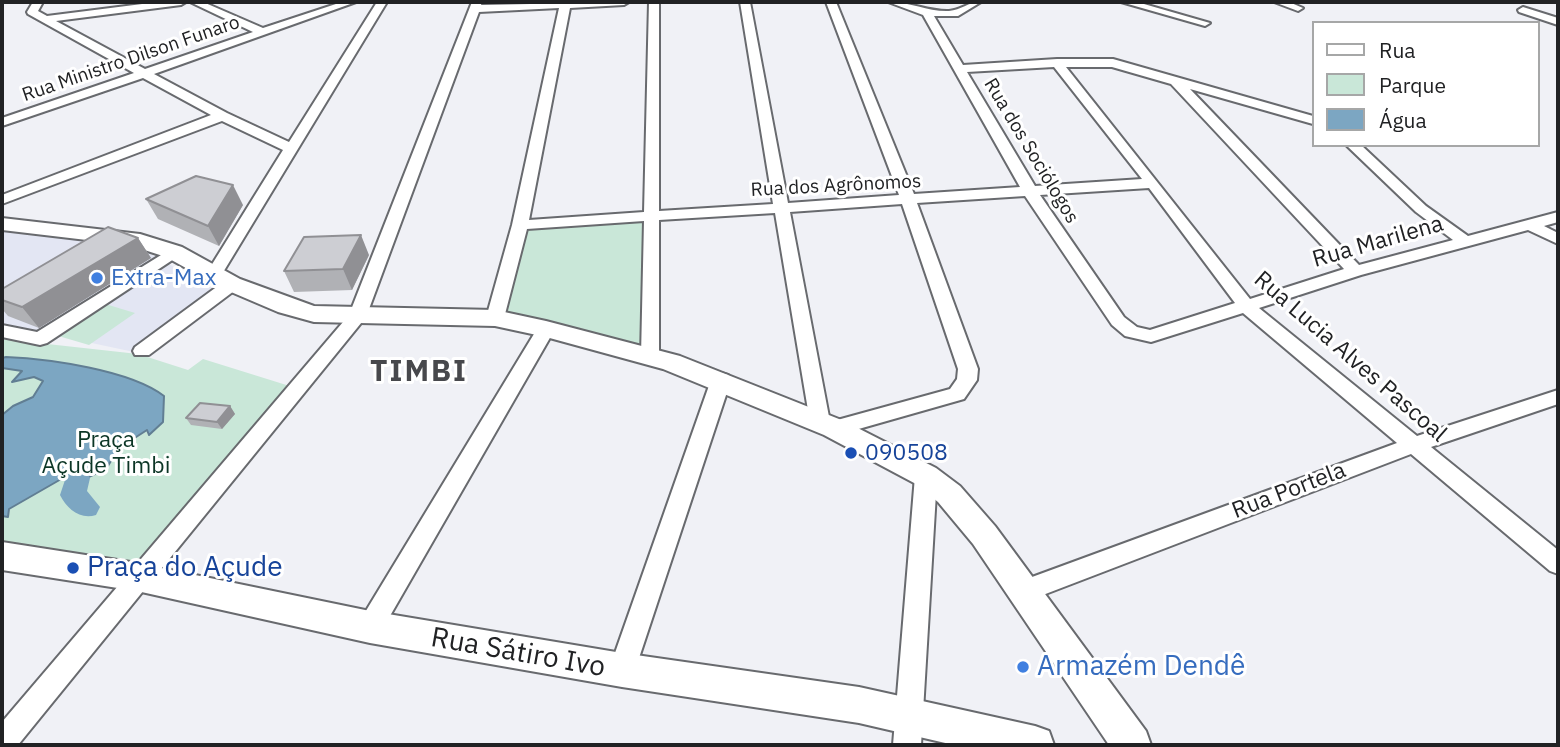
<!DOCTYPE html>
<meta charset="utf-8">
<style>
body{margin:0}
#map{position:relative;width:1560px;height:747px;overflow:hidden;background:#f0f1f6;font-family:"IBM Plex Sans",sans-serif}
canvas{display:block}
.frame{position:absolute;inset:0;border:4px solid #212224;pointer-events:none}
.legend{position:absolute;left:1312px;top:21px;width:228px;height:126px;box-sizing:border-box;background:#fff;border:2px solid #a6a7a7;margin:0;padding:9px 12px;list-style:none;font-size:21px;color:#212224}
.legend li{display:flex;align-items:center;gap:14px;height:35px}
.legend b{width:35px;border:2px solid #a6a7a7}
</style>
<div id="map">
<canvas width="1560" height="747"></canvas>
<div class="frame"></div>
<ul class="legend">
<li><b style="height:9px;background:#fff"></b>Rua</li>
<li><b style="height:19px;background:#c9e7d8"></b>Parque</li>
<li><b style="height:19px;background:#7ca6c2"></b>Água</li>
</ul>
</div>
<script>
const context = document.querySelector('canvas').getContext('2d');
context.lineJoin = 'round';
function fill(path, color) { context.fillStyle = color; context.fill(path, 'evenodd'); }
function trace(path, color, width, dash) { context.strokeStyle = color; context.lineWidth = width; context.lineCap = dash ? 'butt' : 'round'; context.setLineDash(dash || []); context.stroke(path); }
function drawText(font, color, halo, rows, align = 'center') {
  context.font = font + ' "IBM Plex Sans",sans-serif'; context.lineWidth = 6; context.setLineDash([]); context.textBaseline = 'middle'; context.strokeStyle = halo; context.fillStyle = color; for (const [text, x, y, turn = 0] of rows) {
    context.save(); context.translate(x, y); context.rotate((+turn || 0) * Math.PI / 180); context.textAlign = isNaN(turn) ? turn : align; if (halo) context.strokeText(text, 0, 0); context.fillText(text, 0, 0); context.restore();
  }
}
const built = new Path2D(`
 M2 230 132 244 216 290 134 352 2 324Z`);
const green = new Path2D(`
 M653 216 650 356 495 318 520 225Z
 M102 303 135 313 89 345 55 335Z
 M2 339 138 354 188 370 203 359 296 388 143 570 2 545Z`);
const water = new Path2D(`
 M6 357C50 359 130 370 164 396L163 422 149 435 147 430 119 448 106 469 82 480 63 478 9 509 8 517 2 516V415L13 406 33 397 43 381 34 377 12 382 22 371 2 368V358Z`);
const canal = new Path2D(`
 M77 468 86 471 90 478 87 491 100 507 96 515C80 520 67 509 60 495L68 471Z`);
const street = new Path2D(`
 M33 2H43L38 11 47 16 158 2H186L181 5 56 21 145 69 253 32 190 2H203L263 28 342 2H356L154 74 227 113 289 142 377 2H387L222 274 214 279 206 274 283 150 222 121 2 204V195L211 115 143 78 2 126V118L134 73 28 14 27 12Z
 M472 2H482L481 5 629 2 624 5 570 8 529 220 644 212 649 2H659V211L773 204 740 2H750L788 203 899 195 826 2H836L914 194 1020 187 923 15 888 2C909 1 928 12 949 11 961 10 968 2 981 2L958 16H934L963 65 1057 59H1113L1313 116V124L1190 89 1359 265 1453 240 1416 212 1346 145H1361L1426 206 1468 236 1558 212V222L1544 226 1558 233V244L1528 230 1361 275 1259 308 1417 436 1558 390V404L1431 447 1558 550V574L1550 571 1411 454 1022 603 1013 600 1010 592 1013 584 1397 443 1243 313 1151 342 1125 336 1112 325 1025 196 917 203 978 369 977 380 964 399 834 436 827 433 824 428 813 427 810 422 775 213 659 220V356L657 361H643L641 356 644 221 527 229 504 318 495 324 489 322 486 318 512 225 559 8 479 12 366 317 18 745H2V722L349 315ZM1054 67 1142 179 1035 186 967 72ZM1066 67H1112L1171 84 1344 269 1250 299ZM1149 188 1235 303 1150 330 1137 327 1124 317 1040 195ZM902 204 958 369 957 379 950 389 830 422 790 212Z
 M1121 2H1137L1210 23 1205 26Z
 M1274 2H1289L1303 8 1298 11Z
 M1523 7 1558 18V25L1519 12 1518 10Z
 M174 247 182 252 180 255 47 343 40 345 2 337V325L37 332Z
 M232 279 238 280 241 284 238 288 149 355H135L133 351 135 347 226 280Z
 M546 323 555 329 379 635 370 638 361 635 357 627 361 619 537 329Z
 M721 373 728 375 731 380 635 670 631 679 622 682 613 679 609 670 711 380 714 375Z
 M926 468 934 470 937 476 921 745H893L915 476 918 470Z`);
const secondary = new Path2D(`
 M2 218 140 234 182 247 240 279 314 306 495 310 546 321 680 356 844 421 936 468 960 486 995 526 1146 731 1151 745H1109L973 544 938 502 916 484 824 435 663 369 546 337 495 326 314 322 278 312 224 289 166 257 129 245 2 230Z
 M2 542 137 563 370 611 622 653 859 687 1035 726 1049 731 1054 745H954L859 723 622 687 370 643 137 591 2 570Z`);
const wall = new Path2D(`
 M146 199 243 205 219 246 158 219Z
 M138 238 151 258 39 328 8 316 2 309V289Z
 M369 255 352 290 294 292 284 271Z
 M230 406 235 414 222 429 191 425 186 418Z`);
const shadedWall = new Path2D(`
 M233 185 243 205 219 246 208 226Z
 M361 235 369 255 352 290 343 269Z
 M138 238 151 258 39 328 22 307Z
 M230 406 235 414 222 429 217 422Z`);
const building = new Path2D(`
 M196 176 233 185 208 226 146 199Z
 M108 227 138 238 22 307 2 300V289Z
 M361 235 343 269 284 271 304 237Z
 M200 403 230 406 217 422 186 418Z`);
const markers = [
 [97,278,7,"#3f7fe0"],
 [851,453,7,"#1a4fb4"],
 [73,568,7,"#1a4fb4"],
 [1023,667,7,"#3f7fe0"]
];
const farStreetnames = [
 ["Rua Ministro Dilson Funaro",131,59,-19],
 ["Rua dos Sociólogos",1031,151,59],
 ["Rua dos Agrônomos",836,186,-3]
];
const streetNames = [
 ["Rua Marilena",1378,242,-16],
 ["Rua Lucia Alves Pascoal",1350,357,41],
 ["Rua Portela",1289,491,-21]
];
const shopNames = [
 ["Extra-Max",111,278]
];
const parkNames = [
 ["Praça",106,440],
 ["Açude Timbi",106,466]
];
const transitNames = [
 ["090508",865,453]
];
const nearTransitnames = [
 ["Praça do Açude",87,568]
];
const nearStreetnames = [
 ["Rua Sátiro Ivo",518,653,10]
];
const nearShopnames = [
 ["Armazém Dendê",1037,667]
];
const districtNames = [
 ["TIMBI",419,372]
];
fill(built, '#e3e6f3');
fill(green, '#c9e7d8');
fill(water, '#7ca6c2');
trace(water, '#617e93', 2);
fill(canal, '#7ca6c2');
trace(street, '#686a6e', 4);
trace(secondary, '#686a6e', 4);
fill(street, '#fff');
fill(secondary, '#fff');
fill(wall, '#b0b1b5');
fill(shadedWall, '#909094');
fill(building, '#cdced3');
trace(building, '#909094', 2);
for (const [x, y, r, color] of markers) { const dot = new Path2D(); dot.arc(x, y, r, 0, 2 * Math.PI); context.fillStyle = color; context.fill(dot); trace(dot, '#fff', 2.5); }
drawText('19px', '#212224', '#fff', farStreetnames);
drawText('23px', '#212224', '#fff', streetNames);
drawText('23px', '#366cbe', '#fff', shopNames, 'left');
drawText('23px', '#0c3626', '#fff', parkNames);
drawText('23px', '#164399', '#fff', transitNames, 'left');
drawText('28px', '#164399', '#fff', nearTransitnames, 'left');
drawText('28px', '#212224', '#fff', nearStreetnames);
drawText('28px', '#366cbe', '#fff', nearShopnames, 'left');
context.letterSpacing = '2px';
drawText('bold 30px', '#47484c', '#fff', districtNames);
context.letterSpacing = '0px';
</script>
